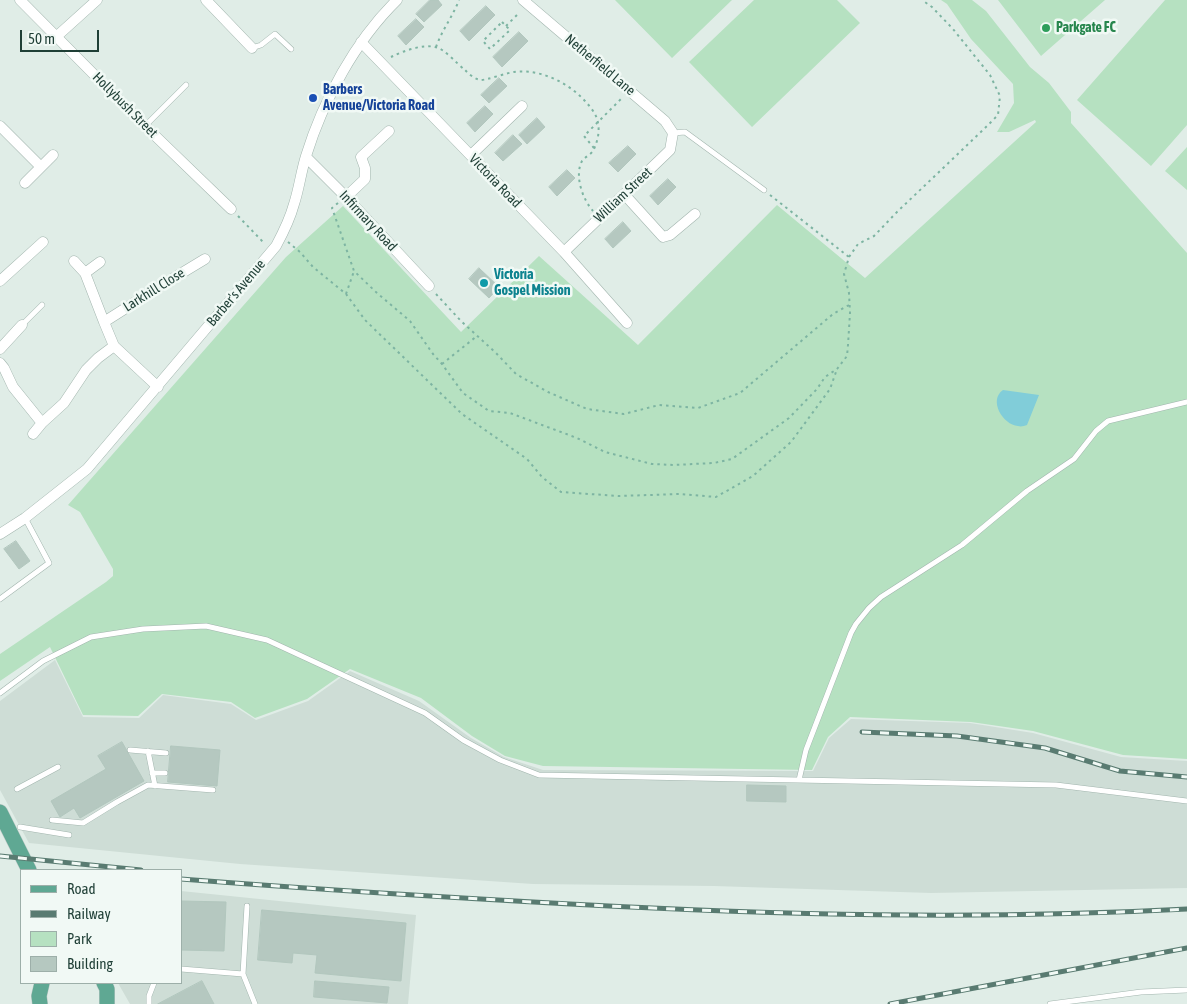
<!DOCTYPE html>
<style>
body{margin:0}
#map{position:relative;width:1187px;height:1004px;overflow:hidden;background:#e0ede7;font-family:"Asap Condensed",sans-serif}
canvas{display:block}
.legend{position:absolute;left:20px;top:869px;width:162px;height:115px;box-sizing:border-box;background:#f1f9f5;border:1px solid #9dafa9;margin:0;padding:6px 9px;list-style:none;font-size:15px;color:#1f3f36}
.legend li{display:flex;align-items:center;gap:10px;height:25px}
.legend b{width:25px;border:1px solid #9dafa9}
.scale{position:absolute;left:20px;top:30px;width:79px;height:22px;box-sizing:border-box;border:2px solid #1f3f36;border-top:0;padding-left:6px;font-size:15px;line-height:18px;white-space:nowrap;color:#1f3f36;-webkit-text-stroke:4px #f1f9f5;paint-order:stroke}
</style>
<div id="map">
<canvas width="1187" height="1004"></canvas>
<ul class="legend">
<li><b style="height:6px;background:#5fa893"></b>Road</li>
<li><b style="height:6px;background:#597b71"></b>Railway</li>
<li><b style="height:14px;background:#b6e1c1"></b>Park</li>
<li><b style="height:14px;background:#b5c8c0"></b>Building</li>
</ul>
<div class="scale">50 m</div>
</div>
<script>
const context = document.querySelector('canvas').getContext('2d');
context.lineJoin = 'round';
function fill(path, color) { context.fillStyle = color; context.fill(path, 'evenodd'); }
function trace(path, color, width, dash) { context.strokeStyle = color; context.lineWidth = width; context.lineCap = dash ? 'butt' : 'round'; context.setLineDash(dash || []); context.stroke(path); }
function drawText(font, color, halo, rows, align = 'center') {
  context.font = font + ' "Asap Condensed",sans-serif'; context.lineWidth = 5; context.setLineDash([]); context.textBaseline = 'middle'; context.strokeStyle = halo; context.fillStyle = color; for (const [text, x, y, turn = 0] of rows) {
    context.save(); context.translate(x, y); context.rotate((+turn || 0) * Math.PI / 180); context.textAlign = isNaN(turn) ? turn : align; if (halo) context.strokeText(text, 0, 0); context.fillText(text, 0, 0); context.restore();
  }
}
const built = new Path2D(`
 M55 660 83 717 139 718 163 695 231 704 256 720 308 701 350 671 419 701 471 738 504 757 543 770 813 771 829 738 851 719 970 723 1033 733 1121 757 1187 761V888L931 893 714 886 533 884 240 864 29 843 0 790V701Z
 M181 891 416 915 408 1004H130L118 983H181Z`);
const green = new Path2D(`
 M615 0H732L672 58Z
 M754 0H837L860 23 752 127 689 62Z
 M941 0H972L986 11 1030 67 1049 83 1071 112V123L1187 253V759L1123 755 1033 731 971 722 850 717 828 737 812 770 543 766 505 756 472 736 421 698 350 669 307 699 255 718 231 702 162 694 138 716 83 715 50 647 0 681V654L106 582 113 576V569L80 512 68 505 286 257 343 206 461 332 539 256 638 345 777 205 865 278 1036 122 1035 120 1009 132H997L1014 103 1013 84 971 39 947 4Z
 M998 0H1105L1041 56Z
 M1165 0H1187V125L1151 166 1077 100Z
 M1187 147V190L1165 171Z`);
const water = new Path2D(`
 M1003 390 1039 395 1027 425C1024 426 1021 427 1018 426 1003 425 988 400 1003 390Z`);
const building = new Path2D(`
 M430 0H438L442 5 424 22 416 14Z
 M486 6 495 15 469 41 460 31Z
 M416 19 424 27 406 45 398 36Z
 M519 32 528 41 502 67 493 57Z
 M499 78 507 86 489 103 481 95Z
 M485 106 493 114 475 132 467 123Z
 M537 118 545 127 527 144 519 135Z
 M513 135 522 144 503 161 495 153Z
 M628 146 636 154 618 172 609 163Z
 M567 170 575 178 557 196 549 187Z
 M668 179 676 187 658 205 650 196Z
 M623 222 631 231 613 248 605 239Z
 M479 268 499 287 489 298 469 279Z
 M16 541 30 561 19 569 4 549Z
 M122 742 144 781 80 818 74 808 60 817 51 801 106 769 98 756Z
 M171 746 220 750 217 786 168 782Z
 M747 785 786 786V802L747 801Z
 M181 901 226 902 224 951 181 950Z
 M262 910 406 923 401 981 315 973 317 955 293 953 292 963 258 960Z
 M202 981 214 1004H158Z
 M315 981 389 987 387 1003 314 997Z`);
const path = new Path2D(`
 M502 22 510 30 490 49 483 41Z
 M506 26 519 13
 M436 47C442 30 453 16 459 0
 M391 57C403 51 422 44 435 47 444 48 457 64 465 70 469 74 474 79 481 80 487 80 506 73 514 72 545 68 579 88 595 114 601 126 599 139 593 151 590 155 585 157 582 161 574 176 583 200 593 211
 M594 148 584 136 623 97
 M770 195 849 257
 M338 203 332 208 354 271 377 293 410 321 433 354 442 364 463 393 489 411 510 413 577 438 605 452 652 464 673 465 714 463 732 459 789 418 817 389 825 377 837 369 847 356 848 345 850 313 849 293 844 274 849 257 858 244 874 236 897 212 984 129 998 115 1000 96 990 75 953 29 932 7 922 0
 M238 216 264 243
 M288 242 300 252 313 267 346 294 365 320 462 414 527 459 542 477 561 492 618 496 680 494 716 497 753 476 791 442 830 389 837 369
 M346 294 354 271
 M436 294 461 321 496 353 516 374 548 392 587 409 624 414 659 405 698 408 740 393 833 314 849 305
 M442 364 477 336`);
const lane = new Path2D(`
 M252 48 261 45 275 34 291 49
 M145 126 186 85
 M673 133 685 132 764 190
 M22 325 42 305
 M0 599 49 563 25 518
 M0 693 43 661 91 637 143 629 206 626 267 640 425 713 463 740 500 760 539 775 1056 785 1187 801
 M130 750 166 753
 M148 751 155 786
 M152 773H165
 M799 780 806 750 851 633 856 624 869 608 881 597 962 545 1027 491 1074 459 1096 431 1108 421 1187 402
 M17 789 58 767
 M52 820 83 823 117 802 148 785 213 790
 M20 827 69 835
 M181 969 243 974 255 1004
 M243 974 247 906
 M149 1004V996L154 983
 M1050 1004 1141 992 1187 990`);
const street = new Path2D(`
 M20 0 145 126 231 209
 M206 0 252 48
 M523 0 665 121 673 133 670 150 564 252
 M56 37 97 0
 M361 42 564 252 627 323
 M0 126 41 167 53 155
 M471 155 522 106
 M306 157 346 197 429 286
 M25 183 41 167
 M624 194 663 237 670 235 695 214
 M346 197 365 179V168L361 157 389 131
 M74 261 85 273 104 322 114 346 158 387
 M85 273 100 262
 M0 281 43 242
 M104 322 162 285 205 259
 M0 349 22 325
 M0 363 4 368 13 387 42 423
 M33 434 42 423 64 403 86 370 98 358 114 346
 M0 534 25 518 87 469 276 246C283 233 290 219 294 204 299 189 301 172 306 156 323 101 355 41 397 0`);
const primary = new Path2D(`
 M0 812 29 870
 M104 983 107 989V1004
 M40 1004 39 996 42 983`);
const rail = new Path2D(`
 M862 732 957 736 1045 748 1120 771 1187 777
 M0 856 141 870
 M181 879C311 889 440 897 570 904 776 915 981 920 1187 909
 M890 1004 1187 948`);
const markers = [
 [1046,28,5,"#2e9e5b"],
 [313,98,5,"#1a4fb4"],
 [484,283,5,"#0f9aa8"]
];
const leisureNames = [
 ["Parkgate FC",1056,28]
];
const streetNames = [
 ["Netherfield Lane",600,65,40],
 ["Hollybush Street",125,105,45],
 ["Victoria Road",495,181,46],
 ["William Street",623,195,-43],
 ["Infirmary Road",368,221,47],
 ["Larkhill Close",154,290,-32],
 ["Barber's Avenue",236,293,-50]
];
const transitNames = [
 ["Barbers",323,90],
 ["Avenue/Victoria Road",323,106]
];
const cultureNames = [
 ["Victoria",494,275],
 ["Gospel Mission",494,291]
];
fill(built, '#ceddd6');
fill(green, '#b6e1c1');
fill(water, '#81cdd9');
fill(building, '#b5c8c0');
trace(building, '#b2c7be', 1);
trace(lane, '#a2b5ae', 6);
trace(street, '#a2b5ae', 11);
trace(primary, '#c0c9c7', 16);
trace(path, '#7db4a2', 2, [2.5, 4]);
trace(lane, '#fff', 5);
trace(street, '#fff', 10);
trace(primary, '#5fa893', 15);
trace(rail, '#597b71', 5);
trace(rail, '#f1f9f5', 3, [9]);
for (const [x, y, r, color] of markers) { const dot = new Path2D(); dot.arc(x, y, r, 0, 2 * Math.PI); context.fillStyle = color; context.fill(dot); trace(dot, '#f1f9f5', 2); }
drawText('bold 14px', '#27864d', '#f1f9f5', leisureNames, 'left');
drawText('14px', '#1f3f36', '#f1f9f5', streetNames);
drawText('bold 14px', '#164399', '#f1f9f5', transitNames, 'left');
drawText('bold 14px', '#0d838f', '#f1f9f5', cultureNames, 'left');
</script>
